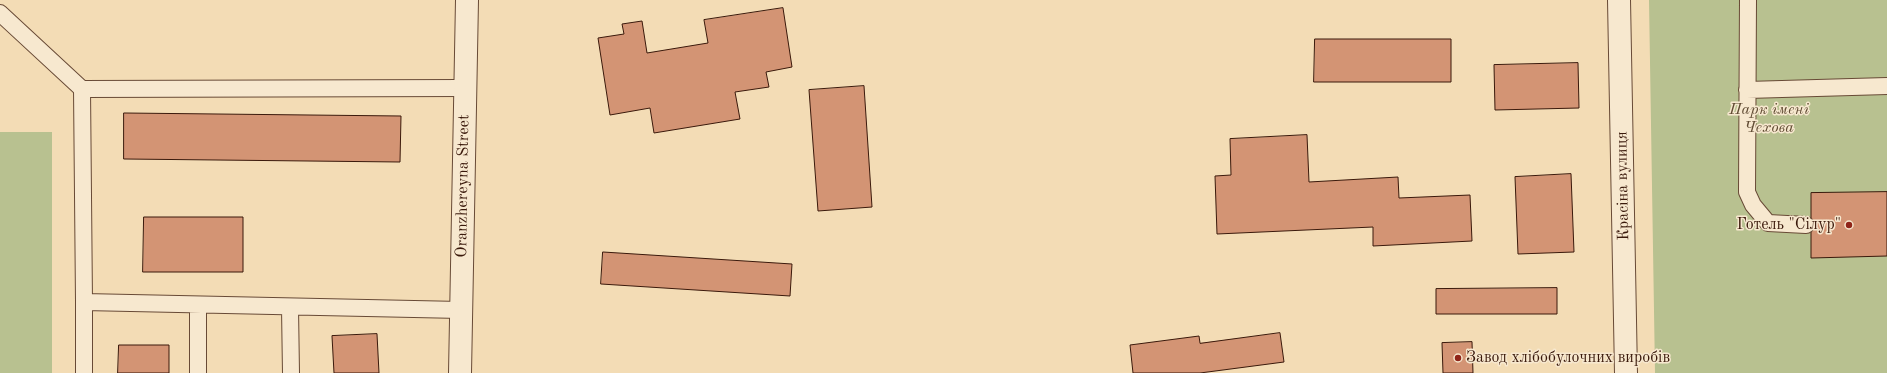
<!DOCTYPE html>
<meta charset="utf-8">
<style>
body{margin:0}
canvas{display:block;background:#f3dcb5}
</style>
<canvas width="1887" height="373"></canvas>
<script>
const context = document.querySelector('canvas').getContext('2d');
context.lineJoin = 'round';
function fill(path, color) { context.fillStyle = color; context.fill(path, 'evenodd'); }
function trace(path, color, width, dash) { context.strokeStyle = color; context.lineWidth = width; context.lineCap = dash ? 'butt' : 'round'; context.setLineDash(dash || []); context.stroke(path); }
function drawText(font, color, halo, rows, align = 'center') {
  context.font = font + ' "Old Standard TT",serif'; context.lineWidth = 3; context.setLineDash([]); context.textBaseline = 'middle'; context.strokeStyle = halo; context.fillStyle = color; for (const [text, x, y, turn = 0] of rows) {
    context.save(); context.translate(x, y); context.rotate((+turn || 0) * Math.PI / 180); context.textAlign = isNaN(turn) ? turn : align; if (halo) context.strokeText(text, 0, 0); context.fillText(text, 0, 0); context.restore();
  }
}
const green = new Path2D(`
 M1649 0H1887V373H1655Z
 M0 132H52V373H0Z`);
const building = new Path2D(`
 M783 8 792 67 766 72 769 87 735 92 740 119 654 133 650 108 610 115 598 38 624 34 622 24 642 21 647 53 708 43 704 20Z
 M1315 39H1451V82H1314Z
 M1578 63 1579 108 1495 110 1494 65Z
 M864 86 872 207 818 211 809 90Z
 M124 113 401 116 400 162 124 159Z
 M1307 135 1309 182 1398 177 1399 198 1470 195 1472 241 1373 246V227L1217 234 1215 176 1231 175 1230 139Z
 M1571 174 1574 252 1518 254 1515 177Z
 M1887 192V256L1811 258V193Z
 M144 217H243V272H143Z
 M603 252 792 264 790 296 601 284Z
 M1557 288V314H1436V289Z
 M1280 333 1284 362 1200 373H1133L1130 345 1199 336 1200 343Z
 M377 334 379 373H334L332 336Z
 M1472 342 1473 373H1443L1442 343Z
 M119 345H169V373H118Z`);
const service = new Path2D(`
 M1748 0 1747 192 1753 205 1768 223 1806 225
 M0 13 82 89 465 88
 M82 89 84 302 461 310
 M1747 90 1887 86
 M198 306V373
 M290 308 291 373
 M84 373V302`);
const minor = new Path2D(`
 M1619 0 1626 373
 M460 373 467 0`);
const markers = [
 [1849,225,4,"#8f2418"],
 [1458,358,4,"#8f2418"]
];
const parkNames = [
 ["Парк імені",1769,110],
 ["Чехова",1769,128]
];
const streetNames = [
 ["Oranzhereyna Street",463,186,-89],
 ["Красіна вулиця",1623,186,-91]
];
const poiNames = [
 ["Готель \"Сілур\"",1841,225],
 ["Завод хлібобулочних виробів",1466,358,"left"]
];
fill(green, '#b8c190');
fill(building, '#d39474');
trace(building, '#3a190b', 1);
trace(service, '#684a36', 18);
trace(minor, '#684a36', 24);
trace(service, '#f7e8cf', 16);
trace(minor, '#f7e8cf', 22);
for (const [x, y, r, color] of markers) { const dot = new Path2D(); dot.arc(x, y, r, 0, 2 * Math.PI); context.fillStyle = color; context.fill(dot); trace(dot, '#f7e8cf', 1.5); }
drawText('italic 16px', '#604b33', '#f7e8cf', parkNames);
drawText('16px', '#3a190b', '#f7e8cf', streetNames);
drawText('16px', '#3a190b', '#f7e8cf', poiNames, 'right');
</script>
